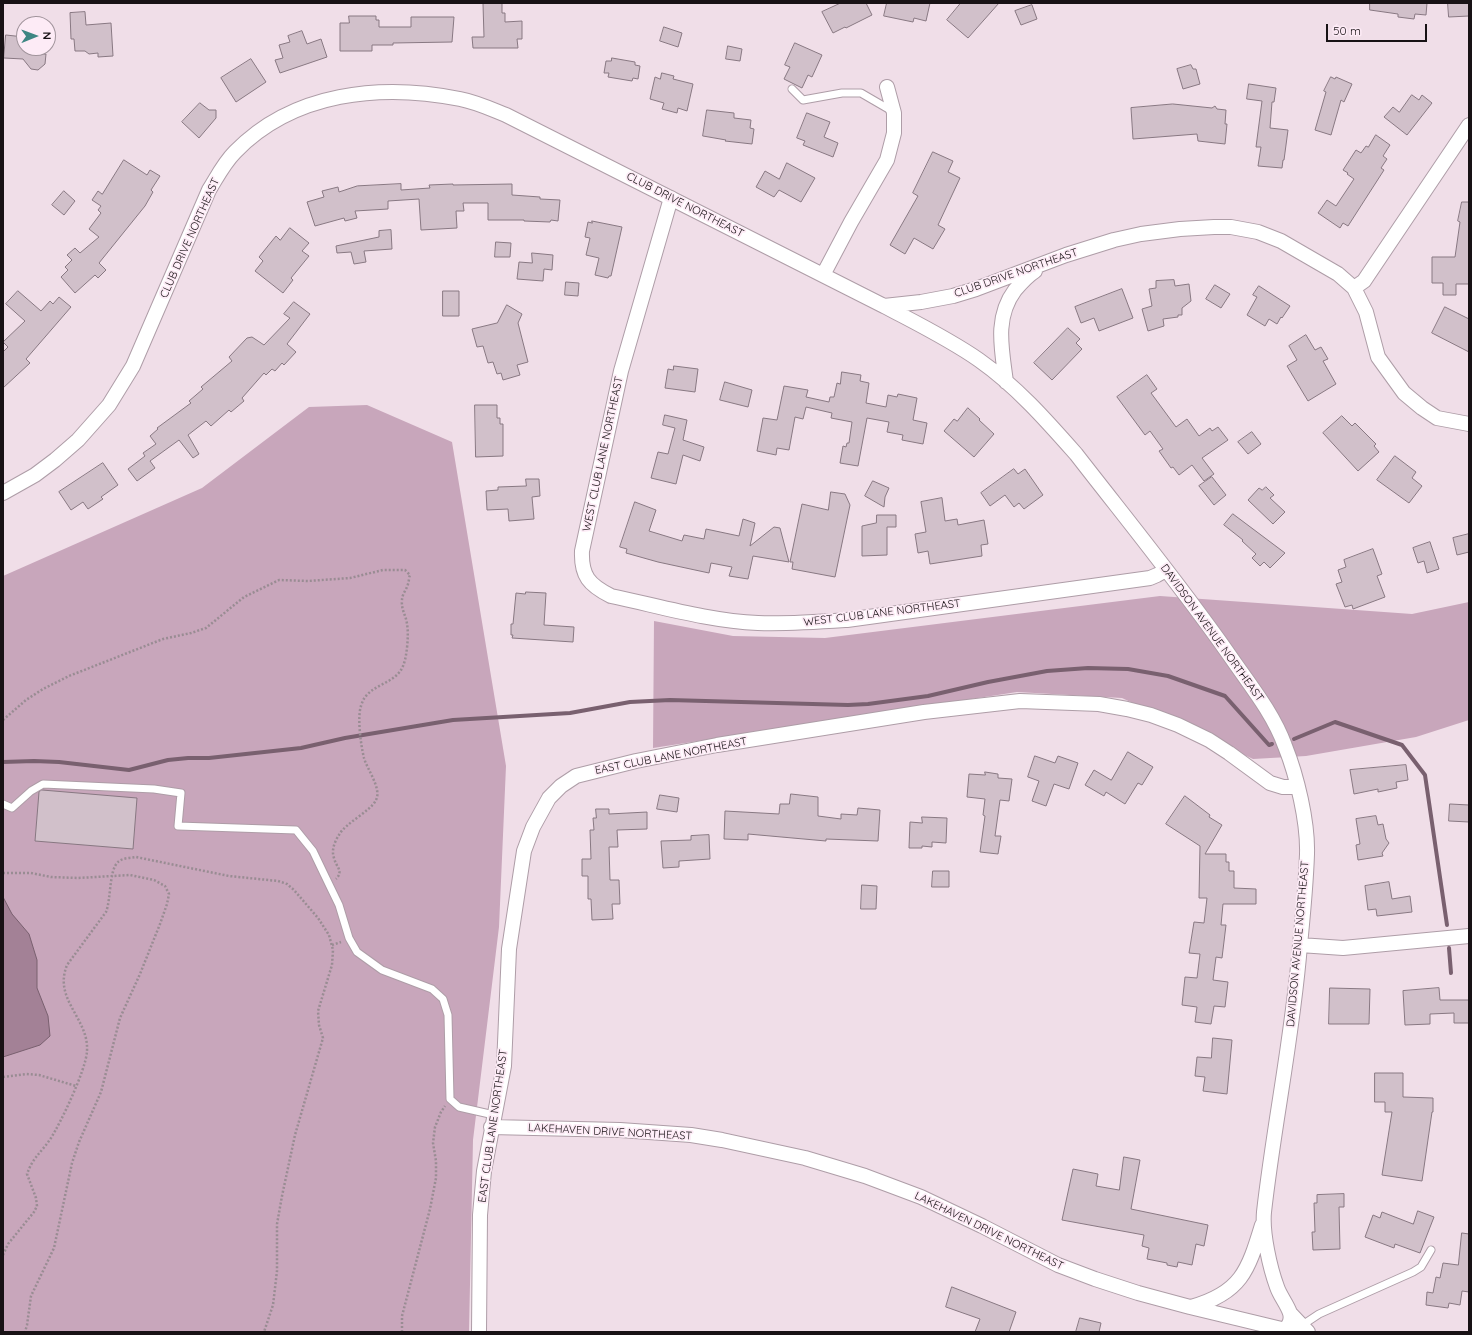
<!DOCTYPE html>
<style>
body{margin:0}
#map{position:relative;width:1472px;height:1335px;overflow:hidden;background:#f0dee8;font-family:Quicksand,sans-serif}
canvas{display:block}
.frame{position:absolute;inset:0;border:4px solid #181215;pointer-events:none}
.north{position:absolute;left:16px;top:16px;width:40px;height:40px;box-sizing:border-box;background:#fdebf6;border:1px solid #a1949c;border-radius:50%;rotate:89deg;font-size:11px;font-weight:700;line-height:16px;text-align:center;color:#181215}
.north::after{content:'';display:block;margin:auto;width:14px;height:18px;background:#3e8683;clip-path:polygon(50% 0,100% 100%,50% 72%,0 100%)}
.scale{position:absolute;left:1326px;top:24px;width:101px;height:18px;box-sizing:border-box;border:2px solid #181215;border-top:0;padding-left:5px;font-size:12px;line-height:14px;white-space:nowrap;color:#181215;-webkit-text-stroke:3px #fdebf6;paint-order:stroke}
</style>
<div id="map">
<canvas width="1472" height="1335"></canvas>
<div class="frame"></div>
<div class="north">N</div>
<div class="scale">50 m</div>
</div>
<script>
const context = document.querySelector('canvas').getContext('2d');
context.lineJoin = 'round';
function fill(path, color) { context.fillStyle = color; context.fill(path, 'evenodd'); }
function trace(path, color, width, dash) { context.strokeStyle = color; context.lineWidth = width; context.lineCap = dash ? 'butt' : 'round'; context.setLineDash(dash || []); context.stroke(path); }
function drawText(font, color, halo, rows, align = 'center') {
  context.font = font + ' Quicksand,sans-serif'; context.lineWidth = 3.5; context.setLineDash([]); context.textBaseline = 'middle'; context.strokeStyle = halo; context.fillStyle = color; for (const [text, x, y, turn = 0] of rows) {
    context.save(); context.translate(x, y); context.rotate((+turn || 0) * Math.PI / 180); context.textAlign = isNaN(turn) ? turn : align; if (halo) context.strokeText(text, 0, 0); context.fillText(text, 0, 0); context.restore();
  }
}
const green = new Path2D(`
 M367 405 452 442 506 766 499 927 473 1140 469 1332H3V576L202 488 309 407Z
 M1160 596 1412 614 1469 602V720L1416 737 1306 756 1253 759 1122 698 1017 692 653 748 654 621 733 636 825 638Z`);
const water = new Path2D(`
 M3 897 12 914 29 934 37 960V988L48 1016 50 1036 40 1045 3 1057Z`);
const stream = new Path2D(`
 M1294 739 1335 722 1402 745 1425 775 1447 925
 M3 762 34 761 59 762 129 770 168 760 188 758H209L301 748 345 738 453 720 570 713 630 702 670 700 848 705 868 704 928 696 988 682 1047 671 1088 668 1128 669 1168 676 1225 696 1269 745 1272 744
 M1449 948 1451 973`);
const building = new Path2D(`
 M502 3V13H505V22L522 21V39H517L518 48H473L472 37H484L483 4Z
 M841 3H866L872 15 846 28 845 27 833 33 822 12Z
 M887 3H930L926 21 914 18 913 22 884 16Z
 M961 3H999L968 38 947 20Z
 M1370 3H1427L1426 15 1415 14 1414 19 1398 17V14L1370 10Z
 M1448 3H1469V16L1449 17Z
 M1032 5 1037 19 1021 25 1015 11Z
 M85 12 86 25 111 23 113 56 98 57V53L89 54 85 51H75L74 39H71L70 13Z
 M349 16H376V20H379V27H411V17H454L452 42 393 43V45H372V51H340V23H349Z
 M664 27 682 33 678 47 660 41Z
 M302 31 307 44 321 39 327 57 280 73 275 60 283 58 279 45 290 42 288 36Z
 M6 35 24 37V48H43V54H46L45 64 38 70 31 69 23 59 4 58Z
 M795 43 822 55 812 77 808 75 802 88 784 79 790 67 785 65Z
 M728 46 742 49 740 61 726 59Z
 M612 58 635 62V65L640 66 638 79 633 78 632 81 608 77 609 73H604L606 61H611Z
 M251 59 266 82 236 102 221 78Z
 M1191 65 1193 69H1196L1200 84 1183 89 1177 69Z
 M662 73 674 76 673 79 693 84 687 111 678 108 677 113 662 109 664 103 650 99 655 77 660 79Z
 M1331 77 1335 79 1336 77 1352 84 1344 102 1341 100 1331 135 1315 130 1326 92 1324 91Z
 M1249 84 1276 88 1274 102H1272L1270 128 1288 130 1284 160H1283L1282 168 1258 166 1261 147H1256L1262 101 1247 99Z
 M1412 95 1419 100 1422 95 1432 103 1407 135 1384 117 1393 107 1399 112Z
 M200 103 209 110H216V118L199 138 182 122Z
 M1173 104 1212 108 1215 106 1217 109 1226 110 1225 124H1227L1225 144 1198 141 1197 134 1133 139 1131 108Z
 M707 110 734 113V118L751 120 750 128 754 129 752 144 725 141 726 140 703 136Z
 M807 113 830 122 824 137 838 143 833 157 803 145 805 141 797 138Z
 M1376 135 1390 145 1383 156 1387 159 1381 168 1384 170 1348 226 1343 223 1340 228 1318 213 1327 200 1336 206 1354 179 1347 174 1348 173 1343 170 1356 150 1361 153 1366 146 1368 147Z
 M933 152 953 161 948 172 960 178 938 225 945 229 933 249 914 238 905 254 890 245 918 196 913 193Z
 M124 160 147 175 150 170 160 176 151 190 153 192 145 206 99 263 106 270 98 278 95 275 75 293 61 277 68 270 65 267 72 260 67 255 75 248 80 253 99 237 89 229 101 213 98 210 101 206 92 200 98 191 102 194Z
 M787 163 815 178 801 202 779 190 774 197 756 187 765 171 779 179Z
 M401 184V190L430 188 429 185 453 184V185L512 184V195L540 197V199L560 200 558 221 551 220 550 222 524 221V220H488V203H463L464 211H456L457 228 421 230 419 199 388 201V209L355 211 357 218 345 221 344 218 315 226 307 202 324 197 322 191 338 187 339 192 357 186Z
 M64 191 75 201 64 215 52 205Z
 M1462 202H1469V284H1456V295H1443V283H1432V257H1455L1460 222 1458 221Z
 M592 221 622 227 611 276H609L608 278 595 275 599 258 586 255 590 238 585 237 588 222 592 223Z
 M290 228 309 243 302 251 309 256 291 278 293 280 283 293 255 271 263 261 259 257 276 236 280 240Z
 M391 230 392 249 364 251 366 262 354 264 351 252 337 253 336 246 379 237V231Z
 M496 242 511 243 510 257H495Z
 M532 253 553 255 552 270 544 269 543 281 517 279 519 262 532 263Z
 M1174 280 1175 286 1189 284 1191 301 1182 308V315H1178V317L1163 319 1164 326 1148 331 1142 309 1152 306 1149 289 1156 288V281Z
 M566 282 579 283 578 296 565 295Z
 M1215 285 1230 294 1221 308 1206 299Z
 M1259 286 1290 306 1282 318 1281 317 1277 324 1269 319 1265 326 1247 315 1257 297 1253 295Z
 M1122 289 1133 318 1099 331 1094 318 1081 323 1075 307Z
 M18 291 41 311 50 301 53 304 59 297 71 307 26 359 30 363 3 388V352L8 347 3 342 25 321 6 304Z
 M443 291H459V316H443Z
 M294 302 310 314 287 344 296 352 284 365 282 363 275 371 272 369 266 375 264 373 242 398 244 401 231 412 229 410 211 426 206 421 188 435 199 454 193 458 179 440 150 461 155 468 137 481 128 469 145 456 143 453 156 444 150 436 158 429 157 428 191 403 189 401 203 389 201 387 232 361 229 357 247 338 252 337 264 345 290 318 284 314Z
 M507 305 522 314 518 323 528 362 517 365 520 375 503 380 501 373 497 374 493 362 488 363 483 346 477 347 472 329 497 323Z
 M1445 307 1469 319V352L1432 333Z
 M1068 328 1080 339 1076 343 1082 349 1052 380 1034 363Z
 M1306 335 1315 350 1321 347 1328 359 1323 361 1336 384 1308 401 1287 366 1297 360 1289 346Z
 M674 366 698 369 695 392 665 388 668 369 673 370Z
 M842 372 861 375 860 381 869 383 866 403 886 407 888 395 897 397 898 394 917 398 913 420 927 423 923 444 902 440 903 435 887 432 889 422 867 418 858 466 840 463 843 446 846 447 847 443H849L852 422 831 418 832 413 806 407 803 419 795 417 789 450 777 448 776 455 757 451 763 418 777 420 784 386 808 390 806 397 829 402 830 397H834L837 383 840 384Z
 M1147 375 1157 389 1151 393 1176 427 1187 419 1199 436 1210 428 1212 431 1218 427 1228 440 1202 458 1214 474 1204 481 1192 465 1179 475 1173 467 1171 468 1159 451 1163 449 1150 431 1145 435 1117 397Z
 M725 382 752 390 748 407 720 400Z
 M475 405H497V418H500V424H503V456L476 457Z
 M968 408 980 419 979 420 994 434 974 457 944 431 954 419 957 421Z
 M665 415 687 420 683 440 704 447 700 461 683 455 676 484 651 478 658 452 668 454 675 428 663 425Z
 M1342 416 1352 426 1355 423 1376 444 1374 446 1379 452 1358 471 1323 433Z
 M1252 432 1261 444 1248 454 1238 442Z
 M1395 456 1416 472 1412 478 1422 486 1409 503 1377 480Z
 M103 463 118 485 101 497 103 499 88 509 83 502 71 510 59 492Z
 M1014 469 1018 474 1025 469 1043 495 1024 509 1019 503 1014 507 1005 495 990 506 981 493Z
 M1212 477 1226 495 1214 505 1199 486Z
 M526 479H539L540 496 532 497 534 519 509 521 508 509 487 510 486 491 498 490V487L526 486Z
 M873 481 889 488 885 497 884 507 865 496Z
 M1266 487 1274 495 1270 498 1285 512 1273 524 1248 500 1259 488 1262 490Z
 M831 492 845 494 850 505 835 577 792 569 793 562H790L802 504 828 510Z
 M942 498 945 521 957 519 958 525 984 520 988 544 981 545 982 556 930 564 928 551 918 553 915 534 926 532 921 502Z
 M635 502 656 510 649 531 682 541 684 535 704 539 706 529 739 536 743 519 755 523 750 546 774 527 780 528 789 562 753 556 748 579 729 576 732 567 711 563 709 573 658 562 626 553 627 549 620 547Z
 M1233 514 1285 553 1270 568 1264 562 1260 566 1252 558 1256 554 1242 541 1243 540 1224 525Z
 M877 515H896V527H887V555L862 556V526L876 523Z
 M1469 534V552L1457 555 1453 538Z
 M1430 542 1439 569 1427 573 1424 561 1418 563 1413 548Z
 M1373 549 1382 574 1377 576 1385 597 1353 609 1352 605 1345 607 1336 584 1342 582 1338 570 1346 567 1344 560Z
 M526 592 546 593 544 625 574 627 573 642 512 638 513 635H511V624H513L516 593 525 594Z
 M1128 752 1153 767 1142 785 1138 783 1125 804 1106 792 1104 796 1085 785 1094 770 1111 780Z
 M1035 756 1055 763 1058 756 1078 763 1069 789 1054 784 1046 806 1032 801 1039 781 1028 777Z
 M1406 765 1408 780 1396 782 1397 788 1378 792V789L1354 794 1350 770Z
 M985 772 998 774V778L1012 779 1009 801 1000 800 995 836H1001L998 854 980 852 985 816 983 815 985 799 967 797 969 774 985 775Z
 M42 790 137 798 133 849 35 841 39 792Z
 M791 794 818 797V816L841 819V814L857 815 858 808 880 810 878 841 826 839V841L748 834V840L724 839 725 811 779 814 780 804H789Z
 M660 795 679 798 677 812 657 809Z
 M1185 796 1210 815 1209 817 1222 825 1205 854H1226V862H1229V871H1234V888L1256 889V904H1223L1221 925H1226L1222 958 1216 957 1213 980 1228 982 1225 1007 1214 1006 1211 1024 1195 1022 1197 1007 1182 1005 1185 977 1197 978 1200 954 1189 953 1194 922 1204 923 1207 898H1199L1200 846 1166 824Z
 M1450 804 1469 805V822L1449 821Z
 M596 809H609V814L647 812V829L617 830 618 847H609L610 880H619L620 904H612L613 919 592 920 591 899H588V876H582V859H591L590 830H594L593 818H596Z
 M1376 816 1378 825 1383 824 1386 839 1389 843 1382 853 1383 856 1358 860 1356 845 1360 844 1356 819Z
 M922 817 947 818 946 843 932 842V847L922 846V848H909L910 822 922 823Z
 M709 835 710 859 679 861V867L663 868 661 841 691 840V836Z
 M933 871H949V887H932Z
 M1389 882 1392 899 1410 896 1412 912 1377 916 1376 909 1368 910 1365 886Z
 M862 885 877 886 876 909H861Z
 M1330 988 1370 989 1369 1024H1329Z
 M1439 988 1440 1000H1469V1023H1454V1013L1430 1014V1024L1405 1025 1403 991Z
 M1213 1038 1232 1040 1227 1094 1203 1091 1205 1077 1195 1076 1197 1057 1211 1058Z
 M1375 1073H1403V1097L1433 1098V1112H1432L1422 1181 1382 1175 1392 1112H1385V1102H1375Z
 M1124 1157 1140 1160 1131 1209 1208 1225 1204 1246 1196 1244 1192 1265 1178 1262 1177 1267 1167 1265V1263L1147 1259 1149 1248 1142 1246 1144 1235 1062 1220 1073 1169 1098 1174 1096 1186 1119 1190Z
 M1344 1194V1207H1339L1340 1249 1313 1250 1312 1232H1315L1314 1203H1317V1195Z
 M1418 1211 1434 1217 1420 1253 1395 1244 1394 1248 1365 1237 1373 1215 1380 1218 1382 1212 1413 1224Z
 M1462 1233 1469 1234V1292L1462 1291 1460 1305 1449 1303 1448 1308 1426 1305 1427 1292 1433 1293 1436 1277 1440 1278 1443 1263 1458 1265Z
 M952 1287 1016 1312 1009 1332H975L980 1319 946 1307Z
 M1080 1318 1101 1323 1099 1332H1076Z`);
const path = new Path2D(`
 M3 720 26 700 43 689 69 676 163 639 191 633 206 628 244 597 279 580 308 581 350 578 383 570H405L410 575C409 577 409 581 408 584 407 589 402 594 402 600 401 610 406 615 407 624 409 634 407 657 403 666 395 686 367 683 361 706 357 718 361 746 364 758 367 769 382 789 376 800 371 811 345 823 339 835 335 841 331 850 334 858 336 867 344 871 336 879
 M3 873H31L51 877 78 878 130 875 154 880 165 886 169 894 167 904 160 924 140 974 120 1018 101 1092 79 1142 72 1163 54 1248 31 1296 27 1325 25 1332
 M332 945 341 942
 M3 1077 26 1074 39 1075 76 1086
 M3 1255 8 1244 34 1212 37 1206 36 1198 27 1174C33 1157 41 1153 51 1138 61 1122 86 1070 87 1051 89 1018 53 1000 67 965L106 912C111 900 109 870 118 862 122 858 130 858 136 857L229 876 278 881 287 884 294 890 318 918 329 935 333 950 332 965 318 1011 319 1025 323 1038 295 1135 282 1196 277 1224V1271L273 1305 264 1332
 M402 1332V1316L430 1209 436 1178V1161L433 1143 435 1127 441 1112 445 1106`);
const lane = new Path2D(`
 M792 89 803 100 842 93H861L892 111
 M3 804 12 808 31 791 43 784 154 789 181 793 178 826 296 830 313 851 324 874 339 905 349 938 357 952 382 970 432 989 443 999 448 1015 450 1099 459 1107 494 1115
 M1301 1326 1319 1314 1413 1272 1421 1267 1431 1250`);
const street = new Path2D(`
 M671 198 621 371 582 551C581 576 589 585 611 596 659 606 709 621 758 623 788 624 817 622 847 620L1150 578 1157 575 1166 570
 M823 275 851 222 887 160 894 133V113L887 87
 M1354 288 1364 281 1368 275 1469 125
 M884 306C916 323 949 339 979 360 1016 386 1046 420 1076 454 1128 521 1182 587 1230 656 1250 685 1273 713 1285 746 1297 776 1308 822 1307 854 1306 884 1303 915 1300 945 1293 1035 1274 1123 1264 1212 1262 1233 1270 1268 1277 1287 1280 1296 1287 1304 1290 1313 1292 1320 1289 1326 1284 1330
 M1006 382C1002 350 994 318 1015 290 1021 283 1027 276 1035 271
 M3 493 35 475 55 460 78 440 109 405 133 366 209 190C217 177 224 163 235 152 293 92 381 83 460 99 476 102 491 109 506 115L884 306 921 302 953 296 976 289 1066 255 1114 240 1141 234 1180 229 1214 227H1231L1258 232 1281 241 1338 274 1354 288 1366 312 1378 357 1404 393 1422 408 1437 418 1469 424
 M1300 945 1343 948 1469 936
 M491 1127 620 1130 691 1135 722 1140 805 1158 865 1176 921 1197 982 1226 1058 1265 1095 1279 1138 1293 1190 1307 1294 1332
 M1191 1307C1241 1293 1248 1271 1262 1225
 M1290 1313 1308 1332
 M479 1332 480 1215 484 1171 504 1066 509 949 524 851 533 827 549 798 561 786 576 776 636 761 717 745 924 712 1020 701 1099 704 1127 709 1151 715 1178 725 1209 740 1229 753 1270 783 1283 787H1297`);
const streetNames = [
 ["CLUB DRIVE NORTHEAST",685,205,27],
 ["CLUB DRIVE NORTHEAST",190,238,-66],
 ["CLUB DRIVE NORTHEAST",1016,273,-19],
 ["WEST CLUB LANE NORTHEAST",603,454,-78],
 ["WEST CLUB LANE NORTHEAST",882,613,-7],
 ["DAVIDSON AVENUE NORTHEAST",1212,633,54],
 ["EAST CLUB LANE NORTHEAST",671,756,-11],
 ["DAVIDSON AVENUE NORTHEAST",1298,944,-85],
 ["EAST CLUB LANE NORTHEAST",493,1126,-82],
 ["LAKEHAVEN DRIVE NORTHEAST",610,1132,3],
 ["LAKEHAVEN DRIVE NORTHEAST",989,1231,26]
];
fill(green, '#c8a6bb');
fill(water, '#a38196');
trace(water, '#79606f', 1);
trace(stream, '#79606f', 4);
fill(building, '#d1c0ca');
trace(building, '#887882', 1);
trace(lane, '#ae9da7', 9);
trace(street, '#ae9da7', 16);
trace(path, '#998c93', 2.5, [2, 2]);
trace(lane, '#fff', 7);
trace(street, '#fff', 14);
drawText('11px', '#181215', '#fdebf6', streetNames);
</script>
